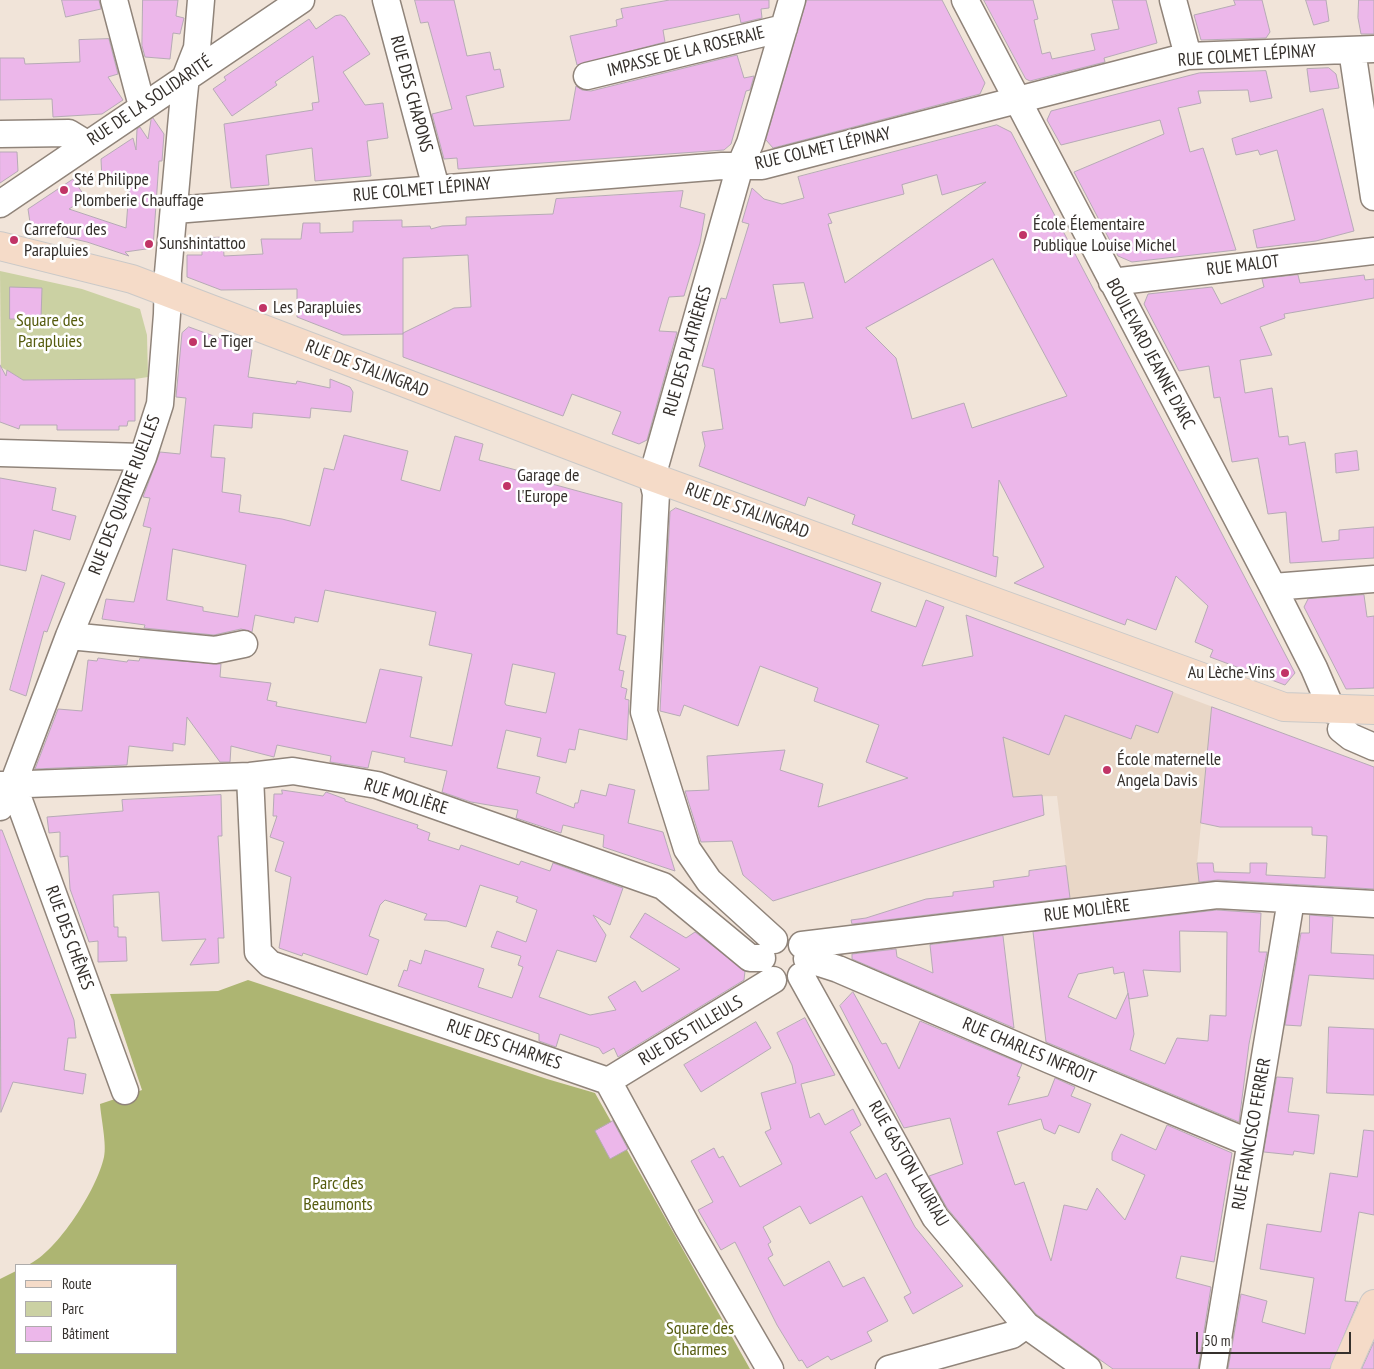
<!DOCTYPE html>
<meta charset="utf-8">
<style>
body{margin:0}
#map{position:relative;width:1374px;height:1369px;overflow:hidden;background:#f1e4d9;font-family:"PT Sans Narrow",sans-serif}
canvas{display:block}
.legend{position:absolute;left:15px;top:1264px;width:162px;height:90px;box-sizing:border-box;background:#fff;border:1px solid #aeacab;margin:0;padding:6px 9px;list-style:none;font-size:15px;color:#35302c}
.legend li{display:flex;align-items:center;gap:10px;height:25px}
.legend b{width:25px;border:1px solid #aeacab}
.scale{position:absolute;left:1196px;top:1332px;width:155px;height:22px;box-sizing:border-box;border:2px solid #35302c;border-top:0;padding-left:6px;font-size:15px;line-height:18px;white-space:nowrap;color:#35302c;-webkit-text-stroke:4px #fff;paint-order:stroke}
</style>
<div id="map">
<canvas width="1374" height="1369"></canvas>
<ul class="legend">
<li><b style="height:6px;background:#f5dbc8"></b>Route</li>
<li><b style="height:14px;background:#cbd1a3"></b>Parc</li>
<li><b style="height:14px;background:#ecb7ea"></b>Bâtiment</li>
</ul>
<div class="scale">50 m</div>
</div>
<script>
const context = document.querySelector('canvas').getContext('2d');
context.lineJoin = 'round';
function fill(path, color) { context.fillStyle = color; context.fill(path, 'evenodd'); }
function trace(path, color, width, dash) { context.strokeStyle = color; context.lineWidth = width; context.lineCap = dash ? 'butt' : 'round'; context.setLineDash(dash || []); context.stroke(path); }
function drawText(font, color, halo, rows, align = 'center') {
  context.font = font + ' "PT Sans Narrow",sans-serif'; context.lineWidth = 5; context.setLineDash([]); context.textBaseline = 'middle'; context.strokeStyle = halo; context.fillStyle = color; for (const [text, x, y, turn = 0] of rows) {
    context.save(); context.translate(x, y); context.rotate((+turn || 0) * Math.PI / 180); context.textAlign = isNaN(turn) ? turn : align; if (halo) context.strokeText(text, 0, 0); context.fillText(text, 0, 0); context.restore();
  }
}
const built = new Path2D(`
 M983 621 1213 707 1197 863 1200 890 1071 907 1057 796 1013 797Z`);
const green = new Path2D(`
 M0 271 82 289 140 309 147 335 148 377 135 379 23 380 1 367Z`);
const forest = new Path2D(`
 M248 980 547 1079 595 1093 750 1369H0V1279L16 1271V1353H176V1265H28C58 1251 97 1189 104 1157 107 1145 101 1118 100 1104L142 1090 110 994 218 991Z`);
const building = new Path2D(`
 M62 0H99L101 9 66 17Z
 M143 0H178L176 16 184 18 180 34 173 33 170 59 145 57 142 46Z
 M415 0H454L467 56 490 52 494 70 500 69 504 87 466 96 474 126 570 120 576 86 582 90 591 91 737 55 744 78 754 76 750 90 746 91 731 144 724 150 458 169 457 158 444 159 432 114 452 109 428 22 421 23Z
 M670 0H769V8L761 9 762 18 741 23 739 14 663 30 665 42 577 65 570 36 617 26 616 20 623 18 621 9Z
 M807 0H942L985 83 980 94 773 148 766 140Z
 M984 0H1033L1038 19 1034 20 1042 54 1050 52 1052 59 1095 50 1091 34 1119 29 1112 0H1146L1157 43 1104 58 1105 62 1030 81 1026 79Z
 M1234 0H1262L1270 32 1266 38 1201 40 1194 15 1235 5Z
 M1306 0H1326L1329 21 1314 25Z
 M1359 0H1374V34H1361L1358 18Z
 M341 15 345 17 370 54 343 72 365 105 383 103 388 138 367 141 371 176 315 181 312 148 266 155 269 185 231 188 224 124 313 110 312 103 319 102 313 56 275 82 277 85 232 116 213 89 226 80 224 77 309 19 316 29 335 16Z
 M109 39 118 74 108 77 123 100 102 114 53 117 52 99 0 100V58H24L25 64 80 62 79 40Z
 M1329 68 1336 74 1339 88 1310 92 1307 69Z
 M1266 71 1272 98 1250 102 1248 90 1198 91 1201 103 1178 108 1190 152 1203 148 1236 250 1132 262 1118 256 1074 172 1164 134 1160 120 1061 145 1047 120 1051 111 1199 73Z
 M1323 109 1354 231 1316 241 1257 248 1253 230 1295 220 1277 150 1260 155 1258 150 1236 155 1232 139Z
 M153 118 164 134 162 161H159L153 248 125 252 129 256 87 242 31 229 28 209 73 179 86 198 69 209 126 228 130 178 102 180 101 159 133 138 136 150 137 129 140 127 148 139 151 120Z
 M997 125 1011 132 1295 673 1285 685 1210 657 1213 650 1195 642 1208 606 1176 576 1156 630 1127 619 1125 625 1014 583 1044 567 999 480 993 556 998 557 996 577 852 524 855 515 808 497 805 506 699 466 705 446 702 432 723 429 714 369 702 366 721 298 726 299 749 224 742 222 752 188 764 199 782 204 804 198 798 177ZM937 175 942 195 986 182 845 283 828 224 832 223 828 214 904 194 902 185ZM993 259 1067 396 972 428 964 403 912 419 896 358 866 328ZM804 283 813 318 780 323 773 285Z
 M0 152H17L18 171 0 183Z
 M683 191 680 207 705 214 700 243 684 296 669 297 659 331 677 332 647 440 639 444 612 434 621 412 572 394 563 416 403 357V333L454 308 471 307 468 255 403 258V334L343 335 297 317V289L221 290 187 277V255H202V238L223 237 224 256 263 254 261 239H301L303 223H320V233L353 232V221L402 220V227L430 226 431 229 442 226 466 225V217L553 214 556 199Z
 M1298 275 1300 283 1364 275 1365 280 1374 279V298L1284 314 1285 318 1260 327 1272 355 1240 360 1245 393 1272 388 1279 437 1288 436 1289 445 1305 442 1322 542 1339 540V530L1374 527V558L1290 563 1286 512 1268 514 1258 458 1232 462 1220 397 1214 398 1209 366 1179 371 1144 304 1148 294 1212 287 1221 304 1264 287 1262 279Z
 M10 287 42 288 41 319H10Z
 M189 327 252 350 248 377 296 384 297 381 330 388V379L350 387 353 392 351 412 311 408 310 418 253 413 252 428 214 425 211 457 225 458 222 492 241 495 239 512 282 519 310 526 324 468 334 470 344 435 408 451 401 480 440 491 455 436 483 444 479 460 531 474 530 478 622 503 617 634 626 636 619 670 624 671 621 687 627 689 625 699 629 700 627 740 579 729 575 750 569 749 566 763 537 756 541 738 506 730 497 768 540 777 536 793 574 808 575 803H578L581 790 606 796 609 784 635 790 628 823 663 832 675 871 603 847 604 835 563 825 561 833 516 818 518 810 471 802 442 792 447 771 404 762 405 758 372 751 368 768 330 762 331 756 277 745 274 757 231 746 230 762H220L187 717 185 745 173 743V751L129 746 127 765 35 769 58 709 82 711 88 660 97 661 98 658 127 662 128 660 139 661 140 658 221 664 220 677 271 683 267 700 277 702 276 706 366 723 380 669 422 677 410 737 452 746 472 654 429 645 436 612 325 590 318 622 295 617 294 623 255 615 252 632 241 629 214 635 144 628 145 625 102 619 106 599 134 602 151 528 143 526 150 498 143 497 160 452 180 454 186 398 176 397 182 333ZM173 549 246 565 238 617 203 611V607L167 600ZM513 664 555 673 546 713 506 705 505 703Z
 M0 365 6 376 7 370 23 380 135 379V421H128L127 426H119V430H57V425H20L19 429 0 422Z
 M1357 451 1359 470 1336 473 1335 454Z
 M0 478 56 488 52 510 76 516 70 540 34 530 26 571 0 565Z
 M676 508 881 583 871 611 916 627 926 600 944 607 922 666 973 656 966 615 1173 692 1158 733 1136 725 1131 739 1065 715 1049 755 1003 737 1013 797 1042 795 1044 815 773 901 743 875 732 841 701 842 685 791 709 790 707 756 785 750 780 770 823 784 818 807 908 778 866 762 879 725 814 701 818 688 760 666 738 726 684 705 680 716 660 711 670 512Z
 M42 575 65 583 47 632 44 631 26 696 10 690Z
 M1364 595 1367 617 1374 616V688L1346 689 1304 607 1308 599Z
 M1212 707 1374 767V889L1218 880 1199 882 1197 863H1213L1214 872 1250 873V863H1267L1266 875 1325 878 1327 836 1312 835V827H1220L1201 823Z
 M282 790 323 796 326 792 345 799V801L418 825 417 828 430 833 428 840 459 850 461 845 519 865 521 861 550 871 553 863 623 888 610 925 593 915 606 935 596 962 557 950 539 997 590 1015 616 1010 608 997 635 981 642 992 680 969 630 937 645 913 686 938 695 932 745 971 744 980 618 1057 614 1048 603 1054 599 1048 560 1034 556 1047 539 1041V1034L398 986 404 970 407 971 410 960 421 964 425 950 484 969 478 987 512 998 523 967 518 965 521 956 491 947 497 931 526 942 537 910 516 902 518 897 480 885 466 927 447 921 424 920 427 914 385 900 380 905 369 936 379 940 367 975 303 953 302 956 279 948 291 877 275 871 284 842 270 837 277 816H273L274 794H282Z
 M221 795 222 836H218L224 938H218L219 963 190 965 206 939 162 941 159 892 113 895 114 927H118V937H126L127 961 98 962V941L89 942 70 889 68 856 60 857V832L49 833 47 817 123 811 122 800Z
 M0 830H2L74 1020 76 1038H68L64 1070 86 1074 83 1094 13 1082 1 1112Z
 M1066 866 1070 898 852 924 851 920 866 918 926 899 953 896V892L994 887 993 881 1029 876V871Z
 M1217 910 1261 913 1259 952H1267L1249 1044 1239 1122 1046 1042 1033 932ZM1180 931 1227 932 1226 1016 1210 1015 1208 1041 1177 1038 1165 1064 1130 1050 1134 1034 1128 993 1116 1019 1068 997 1078 974 1113 967 1114 974 1124 972 1129 999 1148 996 1143 970 1180 972Z
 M1310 915 1333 917 1331 953 1374 955V979L1309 975 1301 1026 1285 1025 1301 933H1309Z
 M1003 936 1014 1028 852 959V954L896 949 897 957 933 973 930 945Z
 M853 992 882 1044 886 1043 899 1069 920 1021 1022 1064 1017 1076 1020 1077 1008 1105 1048 1096 1055 1078 1075 1087 1071 1096 1091 1104 1079 1133 1059 1125 1055 1134 1044 1129 1041 1119 997 1132 1015 1185 1024 1182 1051 1261 1064 1205 1087 1210 1097 1188 1125 1220 1145 1175 1112 1160V1153L1121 1134 1156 1150 1167 1125 1232 1153 1214 1262 1181 1256 1176 1278 1211 1287 1198 1369H1113L1036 1314 947 1208 929 1176 963 1164 950 1118 904 1128 840 1006Z
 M805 1018 835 1075 801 1084 810 1118 819 1113 825 1125 853 1109 861 1125 850 1132 876 1179 886 1173 915 1227 963 1286 913 1314 904 1297 911 1293 862 1196 810 1224 800 1206 763 1227 771 1242 768 1244 773 1255 768 1258 784 1286 829 1261 843 1287 864 1277 888 1321 867 1332 872 1341 831 1360 828 1356 807 1368 802 1360 799 1361 777 1325 735 1242 721 1250 698 1210 713 1202 691 1161 714 1148 719 1158 723 1156 740 1187 782 1164 765 1132 771 1129 761 1093 796 1083 792 1065 777 1033Z
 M756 1022 771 1048 701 1092 684 1065Z
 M1329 1027 1374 1029V1095L1327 1093Z
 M1277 1077 1293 1078 1288 1112 1319 1115 1314 1154 1294 1151 1293 1155 1264 1152Z
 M613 1121 628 1149 610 1159 595 1131Z
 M1364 1130 1374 1131V1215L1359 1212 1345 1301 1358 1302 1330 1369H1228L1241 1294 1267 1301 1262 1322 1305 1334 1314 1278 1260 1269 1267 1224 1321 1232 1330 1173 1357 1177Z
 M1374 1342V1369H1362Z`);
const minor = new Path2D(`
 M114 0 142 106
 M386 0 436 188
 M965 0 1273 587 1314 668 1332 710
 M1173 0 1188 56
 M1352 50 1374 197
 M587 76 784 28
 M0 134 69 133 87 144
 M0 204 301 0
 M175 210 722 166H762L1188 56 1374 49
 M1112 282 1374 251
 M0 453 143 457
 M1273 587 1374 579
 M69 636 215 650 244 644
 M1341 729 1351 737 1374 747
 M250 776 258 952 270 964 608 1081 688 1228 770 1369
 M13 784 125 1091
 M0 785 250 776 293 771 377 785 663 886 750 958H762
 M0 807 13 784 69 636 143 457 160 404 167 314 168 273 183 105 186 76 197 48 201 0
 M774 940 709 881 687 849 644 712 656 494 652 477 740 166 750 143 792 0
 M802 945 1217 895 1374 904
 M807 959 838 969 1050 1060 1250 1143
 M801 976 935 1217 1026 1325 1088 1369
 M608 1081 773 980
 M889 1369 1012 1335 1026 1325
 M1213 1369 1291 900`);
const major = new Path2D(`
 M0 246 132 279 652 477 1284 707 1374 710
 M1345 1369 1374 1304`);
const markers = [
 [64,190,5,"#c13466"],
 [1023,235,5,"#c13466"],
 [14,240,5,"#c13466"],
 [149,244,5,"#c13466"],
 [263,308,5,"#c13466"],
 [193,342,5,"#c13466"],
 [507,486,5,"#c13466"],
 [1285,673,5,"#c13466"],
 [1107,770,5,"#c13466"]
];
const streetNames = [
 ["IMPASSE DE LA ROSERAIE",686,52,-14],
 ["RUE COLMET LÉPINAY",1247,56,-4],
 ["RUE DES CHAPONS",411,94,75],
 ["RUE DE LA SOLIDARITÉ",150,101,-34],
 ["RUE COLMET LÉPINAY",823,149,-13],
 ["RUE COLMET LÉPINAY",422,190,-5],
 ["RUE MALOT",1243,266,-7],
 ["RUE DES PLATRIÈRES",688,351,-74],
 ["BOULEVARD JEANNE D'ARC",1150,354,62],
 ["RUE DE STALINGRAD",367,369,21],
 ["RUE DES QUATRE RUELLES",125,495,-69],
 ["RUE DE STALINGRAD",747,511,20],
 ["RUE MOLIÈRE",406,797,17],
 ["RUE MOLIÈRE",1087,911,-7],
 ["RUE DES CHÊNES",69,938,70],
 ["RUE DES TILLEULS",691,1031,-31],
 ["RUE DES CHARMES",504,1045,19],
 ["RUE CHARLES INFROIT",1029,1051,23],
 ["RUE FRANCISCO FERRER",1252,1134,-80],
 ["RUE GASTON LAURIAU",908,1164,60]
];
const poiNames = [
 ["Sté Philippe",74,180],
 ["Plomberie Chauffage",74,201],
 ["École Élementaire",1033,225],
 ["Publique Louise Michel",1033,246],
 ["Carrefour des",24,230],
 ["Parapluies",24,251],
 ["Sunshintattoo",159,244],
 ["Les Parapluies",273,308],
 ["Le Tiger",203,342],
 ["Garage de",517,476],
 ["l'Europe",517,497],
 ["Au Lèche-Vins",1275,673,"right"],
 ["École maternelle",1117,760],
 ["Angela Davis",1117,781]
];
const parkNames = [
 ["Square des",50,321],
 ["Parapluies",50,342],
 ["Parc des",338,1184],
 ["Beaumonts",338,1205],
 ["Square des",700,1329],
 ["Charmes",700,1350]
];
fill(built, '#e9d7c7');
fill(green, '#cbd1a3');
fill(forest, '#adb572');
fill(building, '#ecb7ea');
trace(building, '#b6aab5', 1);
trace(minor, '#90847a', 29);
trace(major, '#cac9c8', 30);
trace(minor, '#fff', 26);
trace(major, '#f5dbc8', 28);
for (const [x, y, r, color] of markers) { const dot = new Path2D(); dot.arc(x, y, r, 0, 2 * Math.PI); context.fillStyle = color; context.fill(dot); trace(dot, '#fff', 2); }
drawText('18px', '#35302c', '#fff', streetNames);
drawText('18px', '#35302c', '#fff', poiNames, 'left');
drawText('18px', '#565c0f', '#fff', parkNames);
</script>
